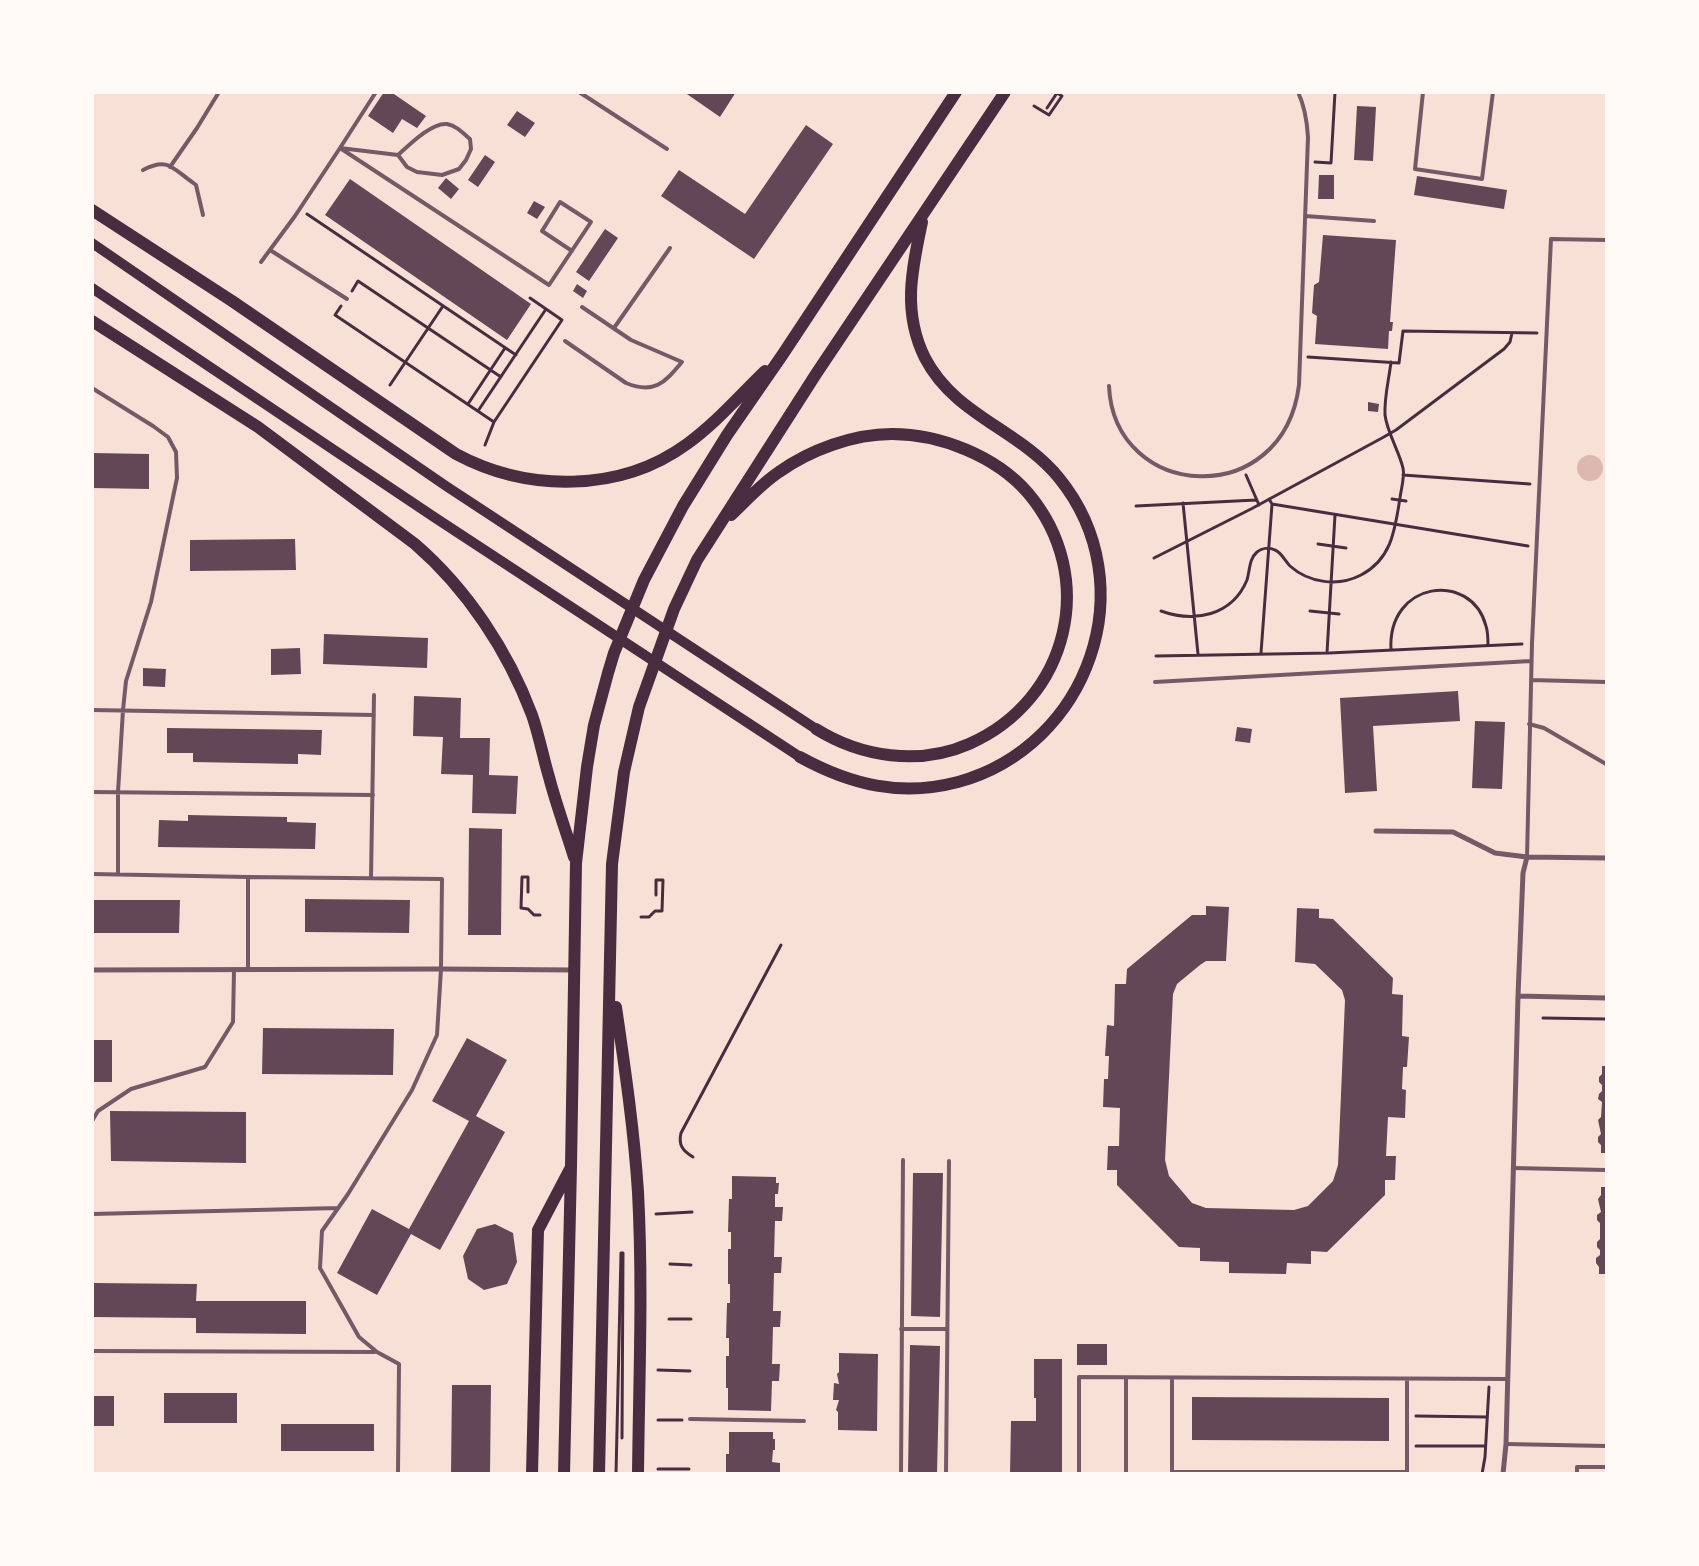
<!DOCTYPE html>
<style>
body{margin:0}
#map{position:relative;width:1699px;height:1566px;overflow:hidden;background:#f7e1d7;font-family:Overpass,sans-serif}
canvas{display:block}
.frame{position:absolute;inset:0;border:94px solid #fffaf5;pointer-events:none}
</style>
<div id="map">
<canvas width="1699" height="1566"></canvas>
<div class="frame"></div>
</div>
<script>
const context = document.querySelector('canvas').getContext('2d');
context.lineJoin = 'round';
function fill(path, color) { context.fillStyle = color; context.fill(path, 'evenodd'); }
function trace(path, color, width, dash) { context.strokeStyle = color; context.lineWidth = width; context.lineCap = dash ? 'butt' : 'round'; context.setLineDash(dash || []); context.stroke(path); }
const water = new Path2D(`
 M1577 468a13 13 0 1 1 26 0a13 13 0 1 1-26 0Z`);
const building = new Path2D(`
 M384 92H391L426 116 417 128 402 119 393 133 368 116Z
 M684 92H736L720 117Z
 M1357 106 1376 107 1373 161 1354 160Z
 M517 111 535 123 525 137 507 125Z
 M806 125 833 144 754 259 661 196 679 170 745 214Z
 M485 155 495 162 478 187 468 180Z
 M1319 175H1334V199H1318Z
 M1417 176 1507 190 1504 209 1414 195Z
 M446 178 459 189 451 199 438 188Z
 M350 179 531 304 507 340 325 215Z
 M534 201 545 207 537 219 527 213Z
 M605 229 618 238 589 281 576 272Z
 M1323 235 1396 240 1390 322H1393L1392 331H1389L1388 349 1315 344 1317 316 1312 313 1314 285 1319 282Z
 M577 284 587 291 583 298 573 291Z
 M1368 402 1379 404 1378 412 1368 411Z
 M92 453 149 454V489L92 488Z
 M295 539 296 570 190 571V540Z
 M324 634 428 638 427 668 323 664Z
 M300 648 301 674 271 675V649Z
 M143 668 166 669 165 687 143 686Z
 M1458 691 1460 721 1373 726 1377 791 1345 793 1340 698Z
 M414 696 461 698 460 738H490L489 775 518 776 516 814 472 813 473 775 441 774 443 737 413 736Z
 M1475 721 1505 722 1502 789 1472 788Z
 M1237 727 1252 729 1250 743 1235 741Z
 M167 728 322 730 321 755 298 754V764L193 762V753H167Z
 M188 815 287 817V822L316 823 315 849 158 847 159 820 188 821Z
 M469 828 502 829 501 935H468Z
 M305 899 410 900 409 933 305 932Z
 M92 900H180L179 933H92Z
 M1206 906 1229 907 1226 961H1206L1200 965 1177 984 1173 994 1165 1160 1169 1176 1192 1203 1206 1208 1294 1210 1308 1206 1333 1181 1338 1165 1345 1000 1342 990 1315 964 1295 962 1297 908 1319 909V918L1333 919 1393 978 1392 994 1403 995 1402 1036 1409 1037 1407 1067H1403L1402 1089 1406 1090 1405 1118 1388 1117 1386 1156H1396L1395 1180H1385V1195L1327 1252 1311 1251V1264L1287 1263 1286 1274 1229 1273V1262L1200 1261V1248L1179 1247 1117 1185V1170H1107L1108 1146H1119L1120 1108 1103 1107 1104 1079H1108L1109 1056H1105L1107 1025 1114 1026 1115 984H1126L1127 969 1192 915H1206Z
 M263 1028 394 1029 393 1075 262 1074Z
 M467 1038 507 1060 476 1116 505 1132 440 1250 411 1234 377 1295 337 1273 372 1209 409 1229 469 1121 432 1101Z
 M92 1040H112V1082H92Z
 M1602 1066H1606V1153H1601V1145L1598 1142V1137L1601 1134 1598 1120 1601 1117 1602 1102 1598 1099 1599 1094 1602 1091V1085L1599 1082V1077L1602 1074Z
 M110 1111 246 1112V1163L111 1161Z
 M913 1173H943L940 1317 911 1316Z
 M732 1176 776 1177V1183H779L778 1194H775V1207H783L782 1221H775L774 1257H782L781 1273H774L773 1311H781L780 1327H773L772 1364H780L779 1381H772L771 1411 728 1410V1388H726V1356H729V1338H726L727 1303H730V1284H728V1249H731V1232H728L729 1199H732Z
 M1601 1187H1606V1274H1599V1267L1596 1263V1258L1600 1255V1250L1597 1247V1242L1600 1239V1223L1597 1220V1215L1601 1212 1598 1199 1601 1195Z
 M495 1224 513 1233 517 1262 507 1284 484 1290 468 1279 463 1256 477 1229Z
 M92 1283 197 1284 196 1301H306V1334L196 1333V1318L92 1317Z
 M1077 1344H1107V1365H1077Z
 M910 1345 940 1346 937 1474H908Z
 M839 1353 878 1354 877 1431 838 1430V1412L836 1410 839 1400H833L834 1383 839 1384 837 1374 839 1372Z
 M1034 1359H1062V1474H1010L1011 1421H1036V1398H1034Z
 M452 1385H491L490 1474H451Z
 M164 1393H237V1423H164Z
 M92 1396H114V1426H92Z
 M1192 1397 1389 1398V1441L1192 1440Z
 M281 1424H374V1451H281Z
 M729 1432H773V1439H775V1450H773L772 1462 780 1463V1474H726V1454H729Z`);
const path = new Path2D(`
 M1034 106 1049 115 1062 96 1057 93 1047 108
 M1315 162 1331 163 1335 92
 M307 214 516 355
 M352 291 358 281 501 377
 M341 306 335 315 494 422
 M1308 357 1399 363 1403 331 1537 333
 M390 385 443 306
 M468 404 505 348
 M478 411 546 309
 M485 445 494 422 562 320 530 298
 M1246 475 1259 505
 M1403 475 1530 484
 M1392 499 1406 501
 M1183 503 1198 654
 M1272 504 1528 546
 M1136 506 1256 500
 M1318 544 1346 548
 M1154 558 1251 509 1382 438 1396 430 1504 349 1510 342 1512 333
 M1161 611C1194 623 1232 616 1247 580 1250 570 1249 559 1257 552 1262 548 1269 547 1275 550 1281 552 1285 561 1290 566 1309 583 1338 587 1361 575 1392 559 1395 529 1400 498 1401 489 1405 477 1403 468 1399 451 1387 432 1385 415 1384 398 1389 379 1391 362
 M1310 611 1339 614
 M1391 650C1387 581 1471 570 1486 626 1488 632 1488 639 1488 645
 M1261 653 1272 504 1269 499
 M1327 653 1335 515
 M1156 656 1329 653 1522 644
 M528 892V877H522L521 908 528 909 534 915H540
 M641 917H649L655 911H662L663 880H656V895
 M1543 1018 1606 1019
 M693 1157C683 1151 678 1145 681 1133L781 945
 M656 1214 692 1212
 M670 1264 691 1265
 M669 1319H691
 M658 1370 690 1371
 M1416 1416 1487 1417
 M658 1420H682
 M1416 1446H1485
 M658 1469H689
 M616 1474 621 1253H623L622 1438
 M1482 1474 1485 1457 1489 1387`);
const service = new Path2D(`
 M376 92 340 148 398 155 407 167 417 172 442 175 459 169 466 160 471 149 470 139C463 133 457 126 447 124 432 122 409 145 398 155
 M579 92 667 149
 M1423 92 1415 169 1482 179 1493 92
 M170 167 197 128 219 92
 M143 170C168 157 172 168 192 182L196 185 203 215
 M1305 216 1374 221
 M270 250 347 299
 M261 262 295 216 340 148 549 285 591 222 560 202 542 231 572 251
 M614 328 670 248
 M565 341 626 383C655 395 665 382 682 362L631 340 582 307
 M1109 386C1114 501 1283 512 1299 385L1308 137C1307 121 1305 107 1298 92
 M92 388 153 426 168 437 176 452 177 478 151 602 126 681 123 710 118 792V874
 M1531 680 1606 682
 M1155 682 1531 661
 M92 710 374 715
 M1529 724 1544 728 1606 764
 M92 792 373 795
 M1527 857 1532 643 1551 239 1606 240
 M92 874 248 877 442 879 441 969 437 1035 412 1090 348 1194 322 1231 320 1268 359 1337 377 1352 399 1364 398 1474
 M248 877V970
 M371 878 374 695
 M92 1121 98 1111 131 1089 205 1067 233 1022 234 970
 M1513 1168 1606 1170
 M92 1214 338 1208
 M901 1329H947
 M92 1351 375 1352
 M1126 1378V1474
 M1172 1378V1473
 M1407 1379V1474
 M690 1419 804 1421
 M1506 1444 1606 1446
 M1172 1472H1407
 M901 1474 903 1160
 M946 1474 949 1161
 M1079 1474V1377L1508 1379
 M1577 1474V1467H1606`);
const minor = new Path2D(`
 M1376 831 1453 832 1495 853 1527 857 1606 858
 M92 970 441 969 573 970
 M1518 996 1606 998
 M1503 1474 1506 1444 1518 996 1523 873 1527 857`);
const secondary = new Path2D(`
 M92 243 446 486 816 729
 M92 288 434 517 800 757`);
const primary = new Path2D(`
 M92 210 232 301 456 454C527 492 620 493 687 444 716 423 739 396 765 371
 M92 321 258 427 415 544C467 589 508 651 532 715 539 735 543 757 549 777 556 804 566 831 574 857
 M731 515C747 500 761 484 779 472 810 450 853 434 892 434 940 434 996 456 1028 493 1099 577 1069 700 969 744 919 766 861 757 816 729
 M800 757C851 785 901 797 958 782 1089 746 1146 585 1059 478 1019 429 955 416 925 358 902 312 912 269 922 222
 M616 1007C625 1069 634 1130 638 1192 643 1286 639 1380 638 1474
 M532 1474 538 1230 570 1169
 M564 1474 571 1166 576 863 587 767 594 725 608 673 614 653 644 580 683 506 727 435 783 354 956 92
 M599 1474 612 864 624 772 639 707 674 609 697 560 816 374 1005 92`);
fill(water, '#dcb8b0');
fill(building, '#644757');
trace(path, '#4a2c40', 3);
trace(service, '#755966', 4);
trace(minor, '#755966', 5);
trace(secondary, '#4a2c40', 10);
trace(primary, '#4a2c40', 12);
</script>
